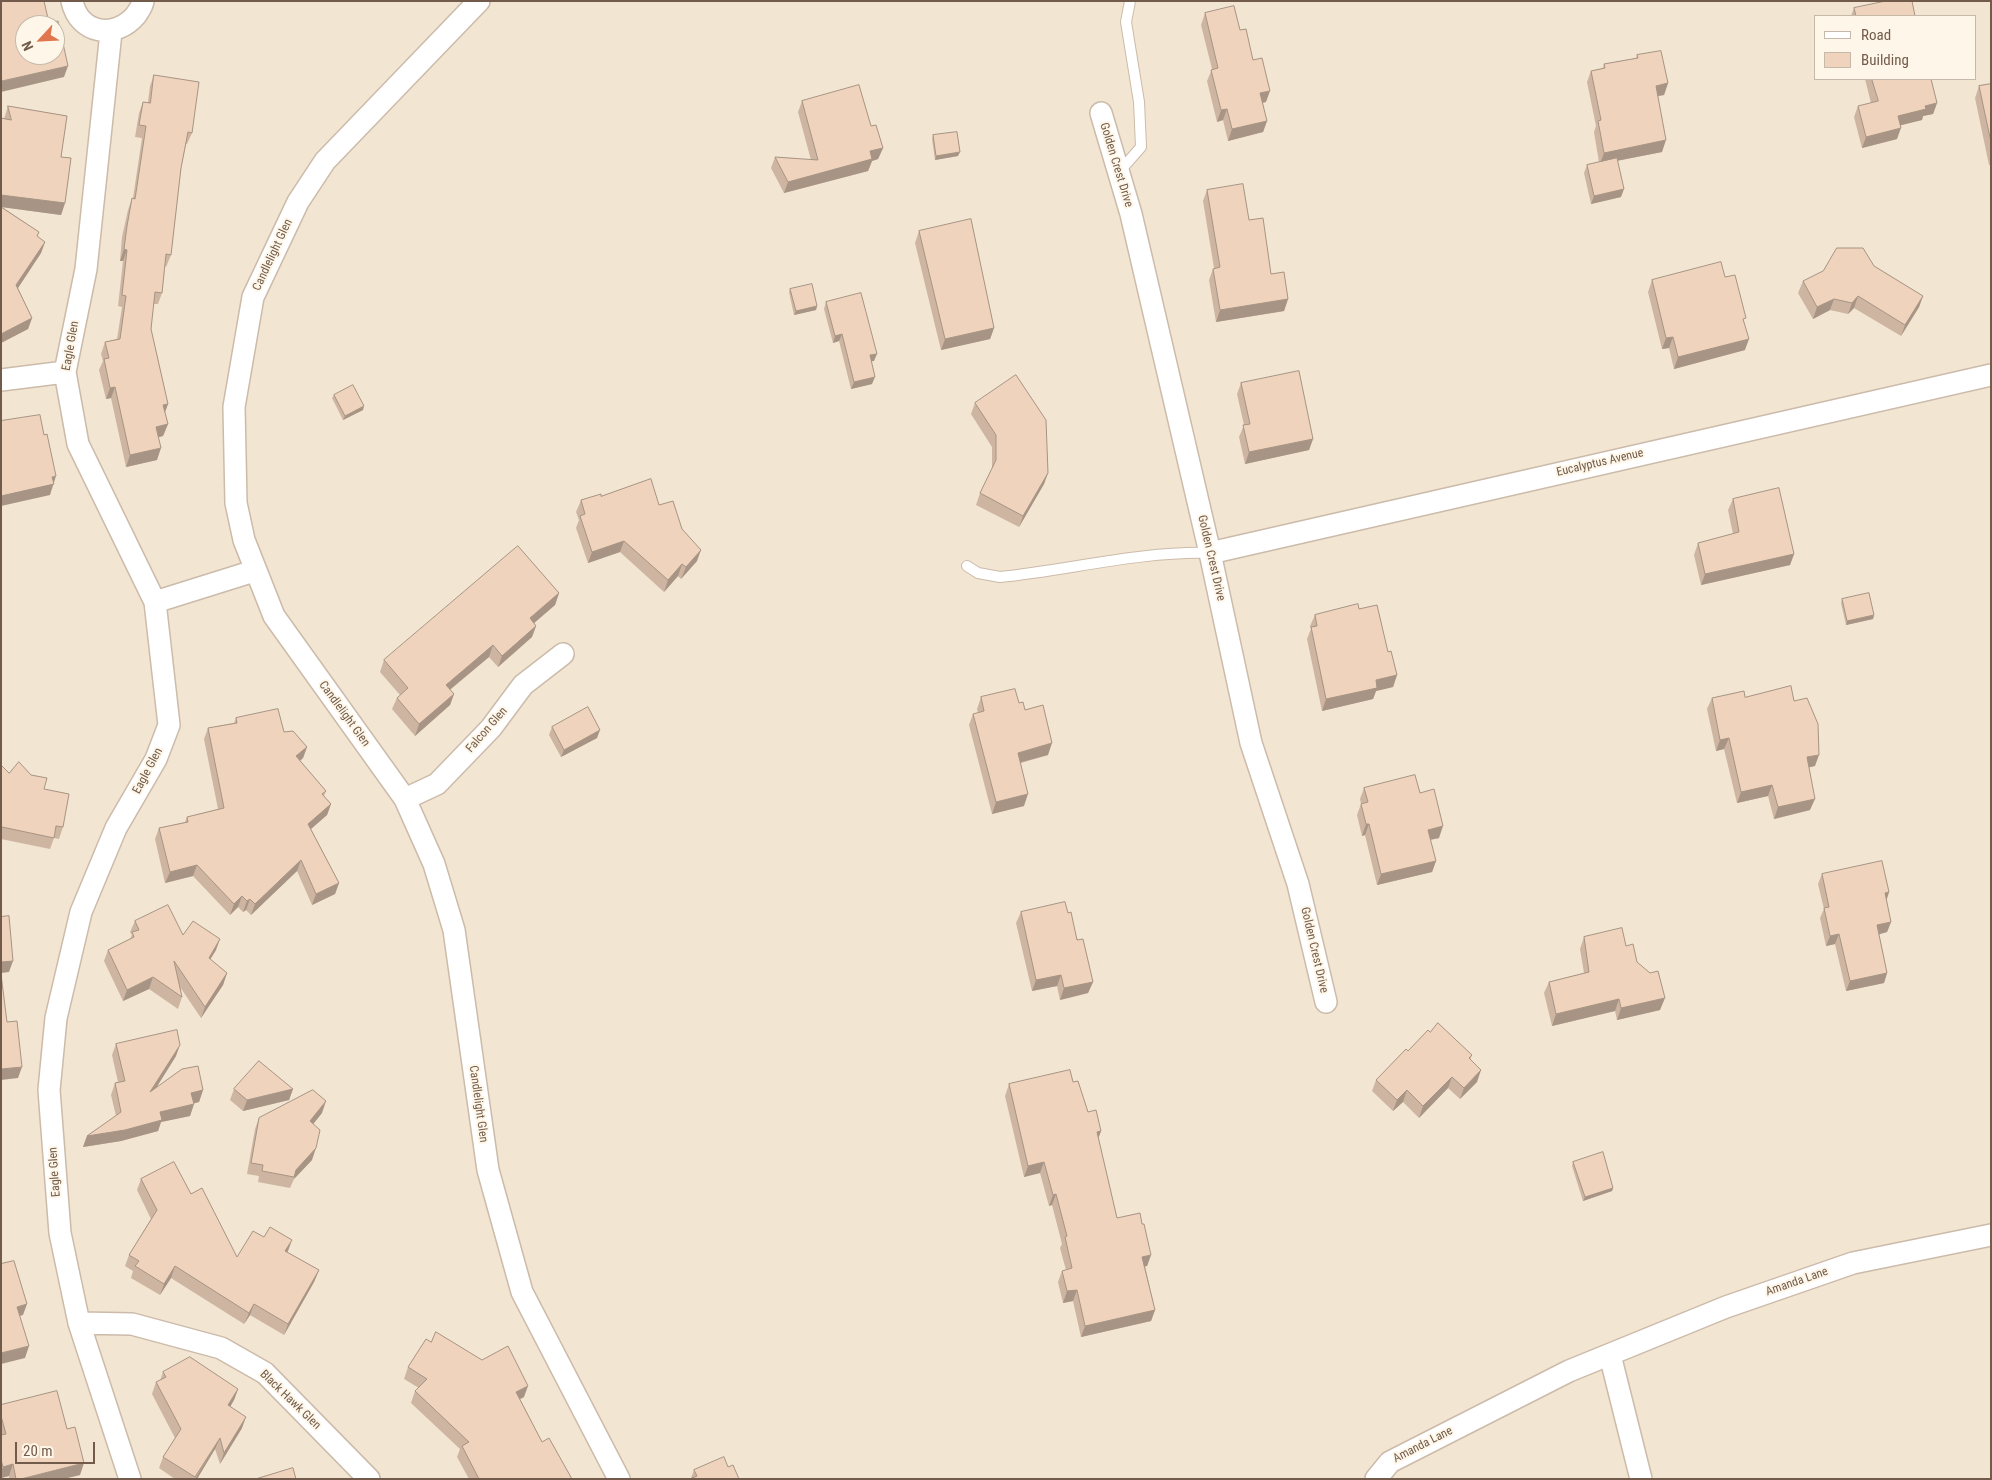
<!DOCTYPE html>
<style>
body{margin:0}
#map{position:relative;width:1992px;height:1480px;overflow:hidden;background:#fbf3e3;font-family:"Roboto Condensed",sans-serif}
canvas{display:block}
.frame{position:absolute;inset:0;border:2px solid #725b4a;pointer-events:none}
.legend{position:absolute;left:1814px;top:15px;width:162px;height:65px;box-sizing:border-box;background:#fef7e9;border:1px solid #c6b9a9;margin:0;padding:6px 9px;list-style:none;font-size:15px;color:#725b4a}
.legend li{display:flex;align-items:center;gap:10px;height:25px}
.legend b{width:25px;border:1px solid #c6b9a9}
.north{position:absolute;left:15px;top:15px;width:50px;height:50px;box-sizing:border-box;background:#fef7e9;border:1px solid #c6b9a9;border-radius:50%;rotate:245deg;font-size:14px;font-weight:700;line-height:20px;text-align:center;color:#725b4a}
.north::after{content:'';display:block;margin:auto;width:18px;height:22px;background:#e0764e;clip-path:polygon(50% 0,100% 100%,50% 72%,0 100%)}
.scale{position:absolute;left:15px;top:1442px;width:80px;height:22px;box-sizing:border-box;border:2px solid #725b4a;border-top:0;padding-left:6px;font-size:15px;line-height:18px;white-space:nowrap;color:#725b4a;-webkit-text-stroke:4px #fef7e9;paint-order:stroke}
</style>
<div id="map">
<canvas width="1992" height="1480"></canvas>
<div class="frame"></div>
<ul class="legend">
<li><b style="height:6px;background:#fff"></b>Road</li>
<li><b style="height:14px;background:#efd3bc"></b>Building</li>
</ul>
<div class="north">N</div>
<div class="scale">20 m</div>
</div>
<script>
const context = document.querySelector('canvas').getContext('2d');
context.lineJoin = 'round';
function fill(path, color) { context.fillStyle = color; context.fill(path, 'evenodd'); }
function trace(path, color, width, dash) { context.strokeStyle = color; context.lineWidth = width; context.lineCap = dash ? 'butt' : 'round'; context.setLineDash(dash || []); context.stroke(path); }
function drawText(font, color, halo, rows, align = 'center') {
  context.font = font + ' "Roboto Condensed",sans-serif'; context.lineWidth = 4; context.setLineDash([]); context.textBaseline = 'middle'; context.strokeStyle = halo; context.fillStyle = color; for (const [text, x, y, turn = 0] of rows) {
    context.save(); context.translate(x, y); context.rotate((+turn || 0) * Math.PI / 180); context.textAlign = isNaN(turn) ? turn : align; if (halo) context.strokeText(text, 0, 0); context.fillText(text, 0, 0); context.restore();
  }
}
const residential = new Path2D(`
 M1 1H1991V1479H1ZM1816 16H1976V79H1816ZM25 25H55V55H25Z`);
const lane = new Path2D(`
 M1119 172 1141 147 1139 102 1126 22 1130 1
 M967 566 978 573 1000 577C1070 570 1139 551 1210 553`);
const street = new Path2D(`
 M72 1C79 34 115 40 136 15 139 10 142 7 143 1
 M479 1 325 161 298 202 253 297 234 407 236 503 244 540 274 616 405 799 434 864 454 930 488 1170 522 1292 619 1479
 M111 32 86 269 65 372 78 444 155 602 169 725 156 759 116 828 81 912 56 1018 49 1090 60 1233 79 1323 130 1479
 M1101 113 1131 214 1210 553 1251 743 1298 884 1326 1002
 M1 380 65 372
 M1210 553 1991 375
 M155 602 254 571
 M405 799 437 784 491 728 523 685 563 654
 M79 1323 132 1324 221 1348 265 1373 369 1479
 M1610 1355 1641 1479
 M1376 1479 1390 1462 1569 1371 1726 1307 1853 1263 1991 1235`);
const wall = new Path2D(`
 M1854 8 1915 16H1851Z
 M1205 13 1240 30 1253 60 1266 102 1262 103 1267 121 1263 132 1228 141 1223 120 1217 122 1207 81 1212 69 1201 25Z
 M1637 55 1668 83 1664 95 1658 96 1662 152 1617 161 1621 197 1591 204 1584 173 1587 165 1599 162 1594 132 1596 126 1587 82 1591 71 1603 68 1604 64 1636 58Z
 M154 75 192 133 187 144H186L181 168 171 255 166 267 165 266 162 293 158 304H153L151 329 168 404 165 412 168 424 163 436 158 437 157 460 126 467 111 398 106 399 99 370 103 361 101 354 105 342 117 339 122 307 118 306 123 261H120L122 237 128 210 132 198H133L142 138 135 137 139 113 143 102H148L150 86Z
 M1865 79H1931L1937 103 1933 114 1923 116 1922 120 1900 125 1897 139 1862 148 1854 117 1858 106 1871 103Z
 M1991 84V165H1989L1975 98 1979 86Z
 M802 101 871 126 883 148 878 159 872 161 868 171 784 193 771 168 775 157 811 160 798 112Z
 M8 106 67 116 61 157 71 158 65 203 61 215 2 207 39 232 37 237 45 242 41 253 18 288 32 318 28 329 1 343V118L4 119Z
 M933 135 958 156 935 160 932 139Z
 M1207 190 1249 220 1271 274 1288 299 1284 311 1216 322 1209 280 1213 269 1214 268 1203 201Z
 M919 231 994 328 990 339 941 350 915 243Z
 M1874 266 1923 296 1919 307 1901 336 1854 308 1848 314 1830 310 1813 319 1798 293 1803 281Z
 M1725 277 1744 323 1745 350 1674 369 1669 348 1662 349 1648 292 1652 280Z
 M790 289 817 306 816 310 794 315 789 292Z
 M826 302 874 361H871L872 384 851 389 839 341 833 343 824 309Z
 M1241 383 1313 439 1309 450 1245 464 1239 437 1244 425 1237 394Z
 M334 395 363 410 343 420 332 398Z
 M975 403 1048 473 1044 484 1019 527 976 505 980 493 992 469V447L971 414Z
 M601 496 659 505 682 529 697 561 681 579 678 576 664 592 620 552 588 563 576 528 579 520 576 512 581 500Z
 M1733 499 1794 554 1790 565 1701 585 1694 555 1698 543 1733 534 1728 510Z
 M559 593 555 605 534 623 536 626 532 637 498 667 489 657 450 690 454 694 450 705 415 736 392 709 397 698 400 695 380 672 384 660Z
 M1842 599 1874 615 1873 619 1846 625 1841 603Z
 M1359 609 1388 652 1397 675 1393 687 1376 691 1373 699 1322 711 1307 639 1311 629 1310 626 1315 615Z
 M981 697 1019 703 1025 710 1048 755 1021 763 1024 806 992 814 969 725 973 714 978 713 977 709Z
 M1745 697 1794 701 1815 766 1808 767 1810 810 1774 819 1768 796 1737 803 1724 749 1716 751 1707 709 1712 698Z
 M236 718 284 732 307 747 303 758 300 761 326 791 324 796 331 804 327 815 311 829 339 883 335 894 312 905 297 871 251 915 246 910 243 912 238 907 230 915 193 876 165 883 155 839 159 828 185 822 187 817 218 809 204 739 208 728 234 723Z
 M552 727 597 738 561 757 549 735Z
 M1 765 9 773 44 789 63 827 59 839 54 838 50 849 1 839Z
 M1364 788 1420 793 1439 838 1430 840 1436 861 1432 872 1377 885 1365 835 1362 836 1357 815 1361 804 1360 799Z
 M1822 874 1889 892 1886 900 1891 922 1887 932 1879 934 1887 973 1884 983 1846 991 1835 944 1826 946 1820 918 1824 909 1818 884Z
 M1021 912 1068 913 1093 982 1088 993 1060 1000 1057 986 1032 991 1016 923Z
 M135 921 183 935 216 950 210 960 227 973 223 985 201 1018 180 987 182 997 178 1009 149 989 123 1001 104 961 108 950 130 939 132 935 130 932Z
 M1584 937 1626 946 1637 962 1660 1010 1617 1020 1615 1011 1552 1026 1544 993 1549 982 1584 973 1580 949Z
 M1430 1032 1472 1055 1470 1060 1477 1082 1460 1099 1448 1088 1419 1118 1403 1102 1393 1111 1372 1091 1376 1080Z
 M116 1044 176 1056 156 1088 203 1090 199 1102 194 1103 190 1116 161 1122 158 1131 121 1141 83 1147 87 1136 116 1116 111 1095 115 1083 118 1082 112 1055Z
 M1073 1082 1088 1112 1101 1131 1098 1138 1117 1218 1151 1255 1147 1266H1145L1155 1310 1151 1321 1081 1337 1073 1301 1063 1303 1058 1282 1062 1271 1066 1270 1060 1248 1062 1244 1052 1205 1049 1206 1040 1173 1024 1177 1005 1096 1009 1084Z
 M234 1089H293L289 1100 243 1111 230 1100Z
 M322 1113 313 1124 312 1160 294 1179 290 1188 258 1182 259 1176 247 1174 255 1129 259 1118Z
 M1573 1162 1613 1188 1612 1191 1583 1201 1572 1166Z
 M141 1179 191 1194 237 1257 287 1252 319 1270 314 1282 284 1335 250 1315 244 1324 171 1278 160 1295 131 1278 133 1271 125 1266 129 1255 151 1219 137 1190Z
 M408 1367 524 1397 520 1399 542 1442 572 1479H469L457 1457 460 1449 411 1403 415 1391 419 1388 404 1379Z
 M163 1372 238 1389 234 1400 230 1407 242 1428 220 1464 215 1449 197 1479H175L159 1468 163 1457 175 1438 152 1394 156 1382 160 1381Z
 M1 1405 80 1475 63 1479H9V1476L1 1478Z
 M728 1467 691 1478 694 1470Z`);
const shadedWall = new Path2D(`
 M68 66 64 77 1 92 2 81Z
 M1668 83 1664 95 1651 97 1656 86Z
 M1270 91 1266 102 1256 104 1260 93Z
 M1937 103 1933 114 1923 116 1922 120 1894 127 1898 116 1925 106Z
 M1227 109 1223 120 1217 122 1221 110Z
 M1267 121 1263 132 1228 141 1232 129Z
 M1901 128 1897 139 1862 148 1866 137Z
 M1666 140 1662 152 1600 164 1604 153Z
 M883 148 878 159 872 161 868 171 784 193 788 182 870 151Z
 M960 152 958 156 935 160 936 156Z
 M1624 189 1621 197 1591 204 1594 196Z
 M1 195 65 203 61 215 1 207Z
 M45 242 41 253 12 297 16 285Z
 M124 249 127 250 123 261H120Z
 M1858 296 1854 308 1848 314 1852 303Z
 M1923 296 1919 307 1901 336 1905 325Z
 M1288 299 1284 311 1216 322 1220 310Z
 M1834 299 1830 310 1813 319 1817 307Z
 M817 306 816 310 794 315 796 311Z
 M32 318 28 329 1 343V334Z
 M994 328 990 339 941 350 945 339Z
 M842 334 839 341 833 343 835 336Z
 M1673 337 1669 348 1662 349 1666 338Z
 M1749 339 1745 350 1674 369 1678 357Z
 M877 354 874 361 867 362 870 355Z
 M875 377 872 384 851 389 854 382Z
 M115 387 111 398 106 399 110 388Z
 M168 404 164 415 163 405Z
 M364 406 363 410 343 420 345 416Z
 M168 424 163 436 152 439 156 427Z
 M1313 439 1309 450 1245 464 1249 452Z
 M161 448 157 460 126 467 130 455Z
 M1048 473 1044 484 1019 527 1023 516Z
 M56 476 50 495 1 506V496Z
 M624 541 620 552 588 563 592 552Z
 M701 550 697 561 681 579 686 567Z
 M1794 554 1790 565 1701 585 1705 574Z
 M682 564 678 576 664 592 668 580Z
 M559 593 555 605 526 630 530 618Z
 M1874 615 1873 619 1846 625 1847 621Z
 M536 626 532 637 498 667 502 656Z
 M493 645 489 657 442 696 446 685Z
 M1397 675 1393 687 1376 691 1373 699 1322 711 1326 699 1376 680Z
 M454 694 450 705 415 736 419 724Z
 M600 730 597 738 561 757 564 750Z
 M1729 738 1724 749 1716 751 1720 740Z
 M1052 743 1048 755 1014 764 1018 753Z
 M307 747 303 758 292 767 296 756Z
 M1819 755 1815 766 1802 769 1807 757Z
 M1772 785 1768 796 1737 803 1741 792Z
 M1028 794 1024 806 992 814 996 802Z
 M1815 799 1810 810 1774 819 1778 807Z
 M331 804 327 815 304 835 308 824Z
 M1366 824H1369L1365 835 1362 836Z
 M1443 826 1439 838 1424 841 1428 830Z
 M301 860 297 871 251 915 255 904Z
 M1436 861 1432 872 1377 885 1381 874Z
 M197 865 193 876 165 883 170 872Z
 M339 883 335 894 312 905 316 894Z
 M1889 892 1886 902 1885 893Z
 M242 896 238 907 230 915 234 904Z
 M250 899 246 910 243 912 247 901Z
 M1891 922 1887 932 1873 936 1877 925Z
 M1839 934 1835 944 1826 946 1830 936Z
 M220 939 216 950 204 969 209 958Z
 M13 961 9 972 1 973V962Z
 M227 973 223 985 201 1018 205 1007Z
 M1887 973 1884 983 1846 991 1850 981Z
 M1061 975 1057 986 1032 991 1036 980Z
 M153 977 149 989 123 1001 127 990Z
 M1093 982 1088 993 1060 1000 1064 988Z
 M1665 998 1660 1010 1617 1020 1621 1008Z
 M1619 999 1615 1011 1552 1026 1556 1014Z
 M180 1045 176 1056 146 1104 150 1092Z
 M22 1067 18 1078 1 1080V1069Z
 M1481 1070 1477 1082 1460 1099 1464 1088Z
 M1452 1077 1448 1088 1419 1118 1423 1106Z
 M293 1089 289 1100 243 1111 247 1100Z
 M203 1090 199 1102 187 1105 191 1093Z
 M1407 1090 1403 1102 1393 1111 1397 1100Z
 M326 1101 322 1113 306 1133 310 1121Z
 M194 1104 190 1116 161 1122 158 1131 121 1141 83 1147 87 1136 160 1112Z
 M1101 1131 1097 1142V1132Z
 M316 1148 312 1160 294 1179 296 1170Z
 M1044 1162 1040 1173 1024 1177 1028 1166Z
 M1613 1188 1612 1191 1583 1201 1585 1197Z
 M1056 1194 1052 1205 1049 1206 1053 1195Z
 M292 1240 288 1251 281 1262 285 1251Z
 M1151 1255 1147 1266 1138 1268 1142 1257Z
 M175 1266 171 1278 160 1295 164 1284Z
 M319 1270 314 1282 284 1335 288 1324Z
 M1077 1290 1073 1301 1063 1303 1067 1291Z
 M27 1304 23 1315 13 1318 17 1307Z
 M254 1304 250 1315 244 1324 249 1313Z
 M1155 1310 1151 1321 1081 1337 1085 1326Z
 M29 1346 25 1358 1 1364V1353Z
 M528 1386 524 1397 512 1403 516 1392Z
 M238 1389 234 1400 224 1417 228 1405Z
 M246 1417 242 1428 220 1464 224 1453Z
 M220 1438 215 1449 197 1479H195Z
 M84 1463 80 1475 63 1479H21Z
 M13 1464 9 1476 1 1478V1471L3 1467Z`);
const building = new Path2D(`
 M1 1H44L49 23 58 21 68 66 2 81ZM25 25H55V55H25Z
 M1886 1H1912L1915 16H1856L1854 8Z
 M1234 6 1240 30 1246 29 1253 60 1262 58 1270 91 1260 93 1267 121 1232 129 1227 109 1221 110 1211 70 1218 68 1205 13Z
 M1661 51 1668 83 1656 86 1666 140 1604 153 1598 121 1601 120 1591 71 1605 68 1604 64 1638 58 1637 55Z
 M154 75 199 82 192 133 188 132 181 168 171 255 166 254 162 293 155 292 151 329 168 404 163 405 168 424 156 427 161 448 130 455 115 387 110 388 104 359 109 358 105 342 120 339 126 296 122 295 127 250 124 249 127 226 132 198 135 199 146 126 139 125 143 102 150 103Z
 M1872 79H1931L1937 103 1925 106 1926 109 1898 116 1901 128 1866 137 1858 106 1878 101Z
 M1991 84V142L1979 86Z
 M859 85 871 126 876 125 883 148 870 151 872 159 788 182 775 157 818 160 802 101Z
 M8 106 67 116 61 157 71 158 65 203 1 195V118L11 120Z
 M957 132 960 152 936 156 933 135Z
 M1617 158 1624 189 1594 196 1587 165Z
 M1243 184 1249 220 1263 218 1271 274 1284 272 1288 299 1220 310 1213 269 1220 267 1207 190Z
 M1 207 39 232 37 236 45 242 16 285 32 318 1 334Z
 M971 219 994 328 945 339 919 231Z
 M1837 248H1863L1874 266 1923 296 1905 325 1858 296 1852 303 1834 299 1817 307 1803 281 1823 271Z
 M1721 262 1725 277 1735 275 1746 318 1743 319 1749 339 1678 357 1673 337 1666 338 1652 280Z
 M812 284 817 306 796 311 790 289Z
 M861 293 877 354 870 355 875 377 854 382 842 334 835 336 826 302Z
 M1299 371 1313 439 1249 452 1243 425 1250 424 1241 383Z
 M1016 375 1046 420 1048 473 1023 516 980 493 996 460V435L975 403Z
 M353 385 364 406 345 416 334 395Z
 M40 415 44 435 47 434 56 476 52 477 54 484 1 496V421Z
 M651 479 659 505 673 501 682 529 701 550 686 567 682 564 668 580 624 541 592 552 580 516 585 514 581 500 601 494V496Z
 M1779 488 1794 554 1705 574 1698 543 1739 532 1733 499Z
 M518 546 559 593 530 618 536 626 502 656 493 645 446 685 454 694 419 724 397 698 408 688 384 660Z
 M1869 593 1874 615 1847 621 1842 599Z
 M1358 604 1359 609 1377 605 1388 652 1391 651 1397 675 1376 680 1377 688 1326 699 1311 627 1317 626 1315 615Z
 M1791 686 1794 701 1807 698 1818 724 1819 755 1807 757 1815 799 1778 807 1772 785 1741 792 1729 738 1720 740 1712 698 1744 691 1745 697Z
 M1015 689 1019 703 1023 702 1025 710 1043 705 1052 743 1018 753 1028 794 996 802 973 714 984 711 981 697Z
 M588 707 600 730 564 750 552 727Z
 M278 709 284 732 293 731 307 747 296 756 326 791 322 794 331 804 308 824 339 883 316 894 301 860 255 904 250 899 247 901 242 896 234 904 197 865 170 872 159 828 188 822 187 817 224 808 208 728 237 723 236 718Z
 M19 762 31 775 47 778 44 789 69 794 63 827 56 826 54 838 2 827 1 829V765L9 773Z
 M1415 775 1420 793 1434 789 1443 826 1428 830 1436 861 1381 874 1369 824H1366L1361 804 1368 802 1364 788Z
 M1882 861 1889 892 1885 893 1891 922 1877 925 1887 973 1850 981 1839 934 1830 936 1824 908 1829 907 1822 874Z
 M1065 902 1068 913 1071 912 1077 940 1083 939 1093 982 1064 988 1061 975 1036 980 1021 912Z
 M168 905 183 935 193 921 220 939 209 958 227 973 205 1007 174 961 182 997 153 977 127 990 108 950 134 937 132 932 139 930 135 921Z
 M9 916 13 961 1 962V917Z
 M1622 928 1626 946 1633 944 1637 962 1650 973 1658 971 1665 998 1621 1008 1619 999 1556 1014 1549 982 1589 972 1584 937Z
 M1 974 7 1022 17 1021 22 1067 1 1069Z
 M1438 1023 1472 1055 1469 1058 1481 1070 1464 1088 1452 1077 1423 1106 1407 1090 1397 1100 1376 1080 1406 1049 1408 1051 1428 1030 1430 1032Z
 M177 1030 180 1045 150 1092 182 1069 198 1066 203 1090 191 1093 194 1104 160 1112 162 1120 125 1130 87 1136 121 1112 115 1083 125 1081 116 1044Z
 M259 1061 293 1089 247 1100 234 1089Z
 M1070 1070 1073 1082 1078 1081 1088 1112 1096 1110 1101 1131 1097 1132 1117 1218 1140 1213 1142 1224H1144L1151 1255 1142 1257 1155 1310 1085 1326 1077 1290 1067 1291 1062 1271 1072 1268 1065 1237 1067 1236 1056 1194 1053 1195 1044 1162 1028 1166 1009 1084Z
 M313 1090 326 1101 310 1121 320 1130 316 1148 296 1170 294 1177 262 1171 263 1165 251 1163 259 1118Z
 M1603 1152 1613 1188 1585 1197 1573 1162Z
 M174 1162 191 1194 202 1188 237 1257 253 1231 264 1237 270 1227 292 1240 285 1251 319 1270 288 1324 254 1304 249 1313 175 1266 164 1284 135 1266 139 1261 129 1255 157 1210 141 1179Z
 M14 1261 27 1304 17 1307 29 1346 1 1353V1264Z
 M436 1332 482 1360 508 1346 528 1386 516 1392 542 1442 549 1438 572 1479H479L462 1446 469 1442 415 1391 427 1379 408 1367 426 1339 431 1342Z
 M190 1357 238 1389 228 1405 246 1417 224 1453 220 1438 195 1477 163 1457 181 1429 156 1382 166 1377 163 1372Z
 M57 1391 67 1429 75 1427 84 1463 21 1479H16L13 1464 3 1467 1 1460V1435L6 1434 1 1416V1405Z
 M724 1457 728 1467 733 1465 739 1479H690L697 1476 694 1470Z
 M293 1468 296 1479H256Z`);
const streetNames = [
 ["Golden Crest Drive",1116,165,73],
 ["Candlelight Glen",273,255,-65],
 ["Eagle Glen",71,346,-80],
 ["Eucalyptus Avenue",1600,463,-13],
 ["Golden Crest Drive",1211,558,77],
 ["Candlelight Glen",344,714,54],
 ["Falcon Glen",487,730,-49],
 ["Eagle Glen",148,771,-62],
 ["Golden Crest Drive",1314,950,77],
 ["Candlelight Glen",478,1104,82],
 ["Eagle Glen",55,1172,-94],
 ["Amanda Lane",1797,1282,-19],
 ["Black Hawk Glen",290,1400,44],
 ["Amanda Lane",1423,1445,-27]
];
fill(residential, '#f2e5d2');
trace(lane, '#cba', 12);
trace(street, '#cba', 24);
trace(lane, '#fff', 10);
trace(street, '#fff', 21);
fill(wall, '#ceb5a2');
fill(shadedWall, '#a79484');
fill(building, '#efd3bc');
trace(building, '#a79484', 1);
drawText('12px', '#725b4a', '#fef7e9', streetNames);
</script>
